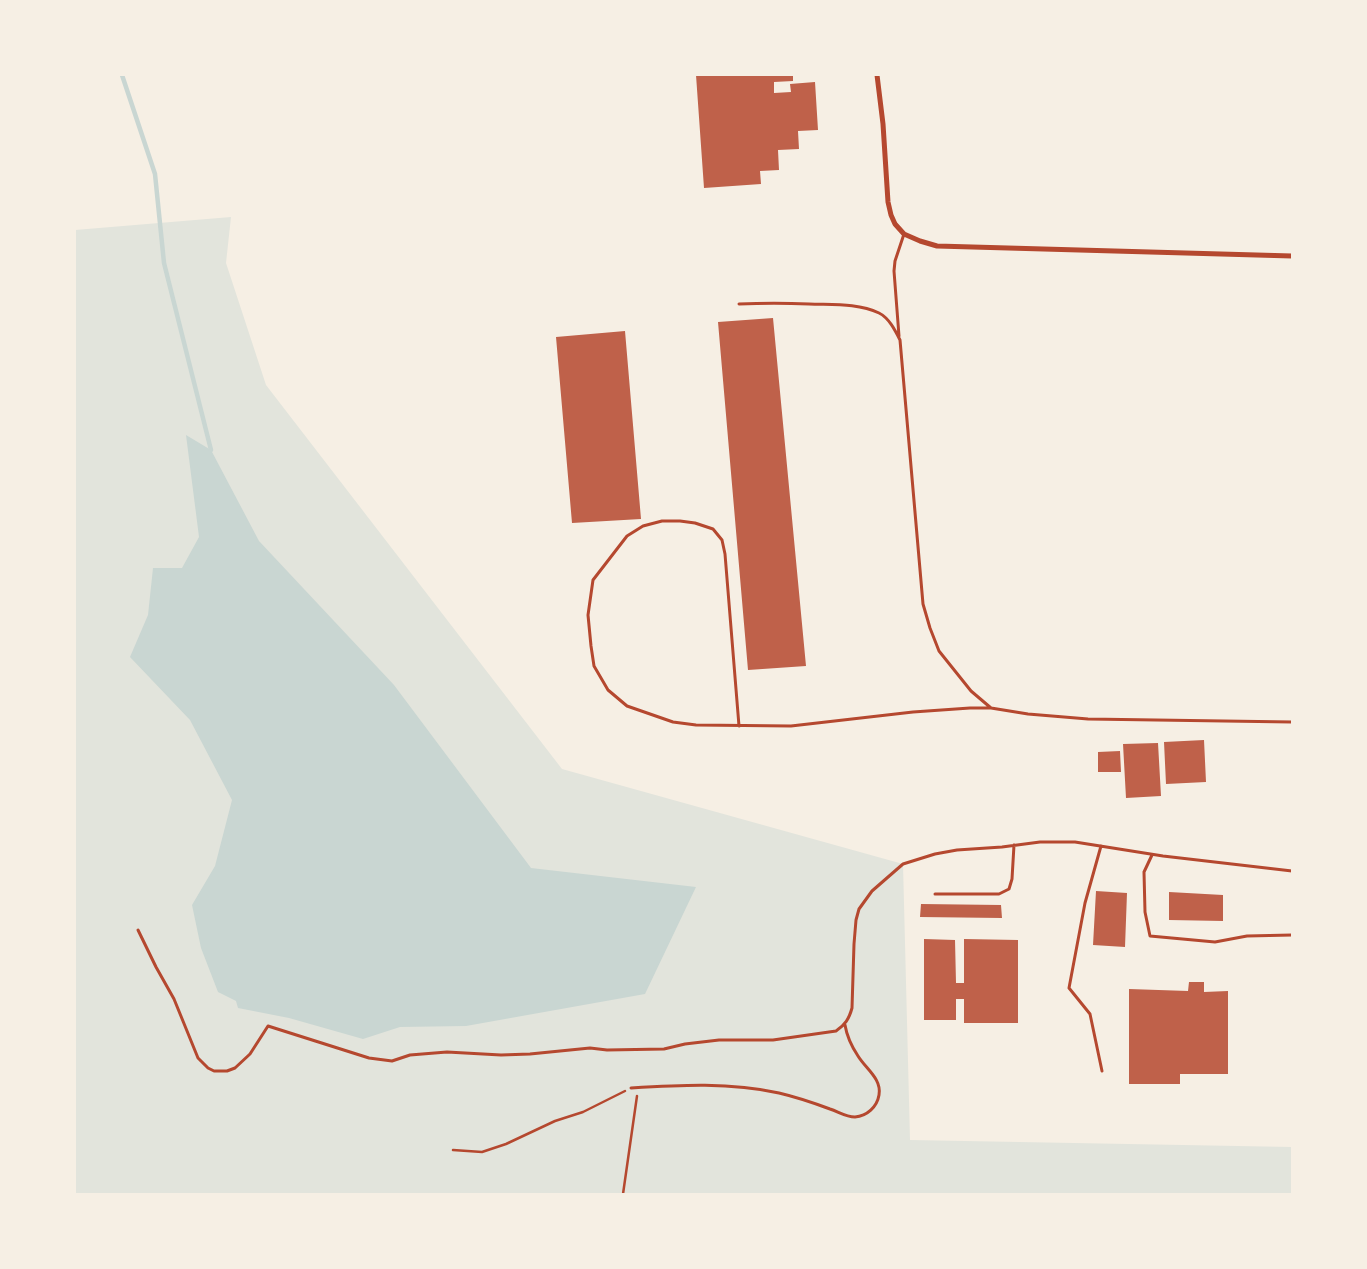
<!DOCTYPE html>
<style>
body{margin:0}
#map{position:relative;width:1367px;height:1269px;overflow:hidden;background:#f6efe4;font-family:Raleway,sans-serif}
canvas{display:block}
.frame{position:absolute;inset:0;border:76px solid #f6efe4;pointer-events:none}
</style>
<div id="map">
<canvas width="1367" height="1269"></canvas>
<div class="frame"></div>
</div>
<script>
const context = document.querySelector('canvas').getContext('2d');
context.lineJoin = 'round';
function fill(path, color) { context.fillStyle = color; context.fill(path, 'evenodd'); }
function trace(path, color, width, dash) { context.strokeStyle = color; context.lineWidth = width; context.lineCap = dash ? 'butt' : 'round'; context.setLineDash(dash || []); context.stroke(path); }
const green = new Path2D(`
 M231 217 226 263 266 385 562 769 903 864 910 1140 1292 1147V1194H75V230Z`);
const water = new Path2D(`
 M186 435 211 450 259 541 394 685 531 868 696 887 645 994 466 1026 400 1027 363 1039 289 1018 238 1008 236 1001 218 992 201 948 192 905 215 866 232 800 190 720 130 657 148 615 153 568H182L199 537Z`);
const stream = new Path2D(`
 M122 75 155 174 164 263 211 450`);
const building = new Path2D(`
 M696 75H793V81L774 82V93L791 92 790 84 815 82 818 130 798 131 799 149 778 150 779 170 760 171 761 184 704 188Z
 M773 318 806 666 748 670 718 322Z
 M625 331 641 519 572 523 556 337Z
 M1204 740 1206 782 1166 784 1164 742Z
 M1158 743 1161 796 1126 798 1123 744Z
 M1120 751 1121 772H1098V752Z
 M1096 891 1127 893 1125 947 1093 945Z
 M1169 892 1223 895V921L1169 920Z
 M921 904 1001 905 1002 918 920 917Z
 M924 939 955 940 956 983H964V939L1018 940V1023H964V999H956V1020H924Z
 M1189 982H1204V992L1228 991V1074H1180V1084H1129V989L1188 991Z`);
const path = new Path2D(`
 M453 1150 482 1152 506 1144 555 1121 583 1112 625 1091
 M623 1194 637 1096`);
const service = new Path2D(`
 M739 304C762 303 786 303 809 304 832 305 858 303 879 313 889 318 895 330 900 340L923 604 930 628 939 651 971 691 991 708 1028 714 1088 719 1292 722
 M899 336 894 271 895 261 904 234
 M739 726 725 554 722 540 713 529 695 523 680 521H662L643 526 627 536 593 580 588 615 591 646 594 666 608 690 627 706 673 722 696 725 791 726 913 712 970 708H991
 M1101 846 1085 903 1069 988 1090 1014 1102 1071
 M1152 855 1144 872 1145 912 1150 936 1215 942 1247 936 1292 935
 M935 894H999L1009 889 1012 879 1014 845
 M138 930 156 967 174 999 198 1058 208 1068 214 1071H227L235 1068 250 1054 268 1026 369 1058 392 1061 410 1055 447 1052 501 1055 530 1054 590 1048 607 1050 664 1049 685 1044 719 1040H773L836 1031C845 1025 849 1019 852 1008L854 944 856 920 859 909 872 891 903 864 935 854 957 850 1002 847 1040 842H1075L1163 856 1292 871
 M631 1088C680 1085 730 1082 779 1093 796 1097 814 1103 830 1109 839 1112 846 1117 855 1117 867 1116 877 1107 879 1095 882 1079 866 1069 858 1056 852 1047 847 1037 845 1025`);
const minor = new Path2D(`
 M877 75 883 124 888 202 891 215 895 224 904 234 920 241 937 246 1292 256`);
fill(green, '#e2e4dc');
fill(water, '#c9d6d2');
trace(stream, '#c9d6d2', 4.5);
fill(building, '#bf614a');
trace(path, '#b5482f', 2.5);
trace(service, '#b5482f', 3);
trace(minor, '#b5482f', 5);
</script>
